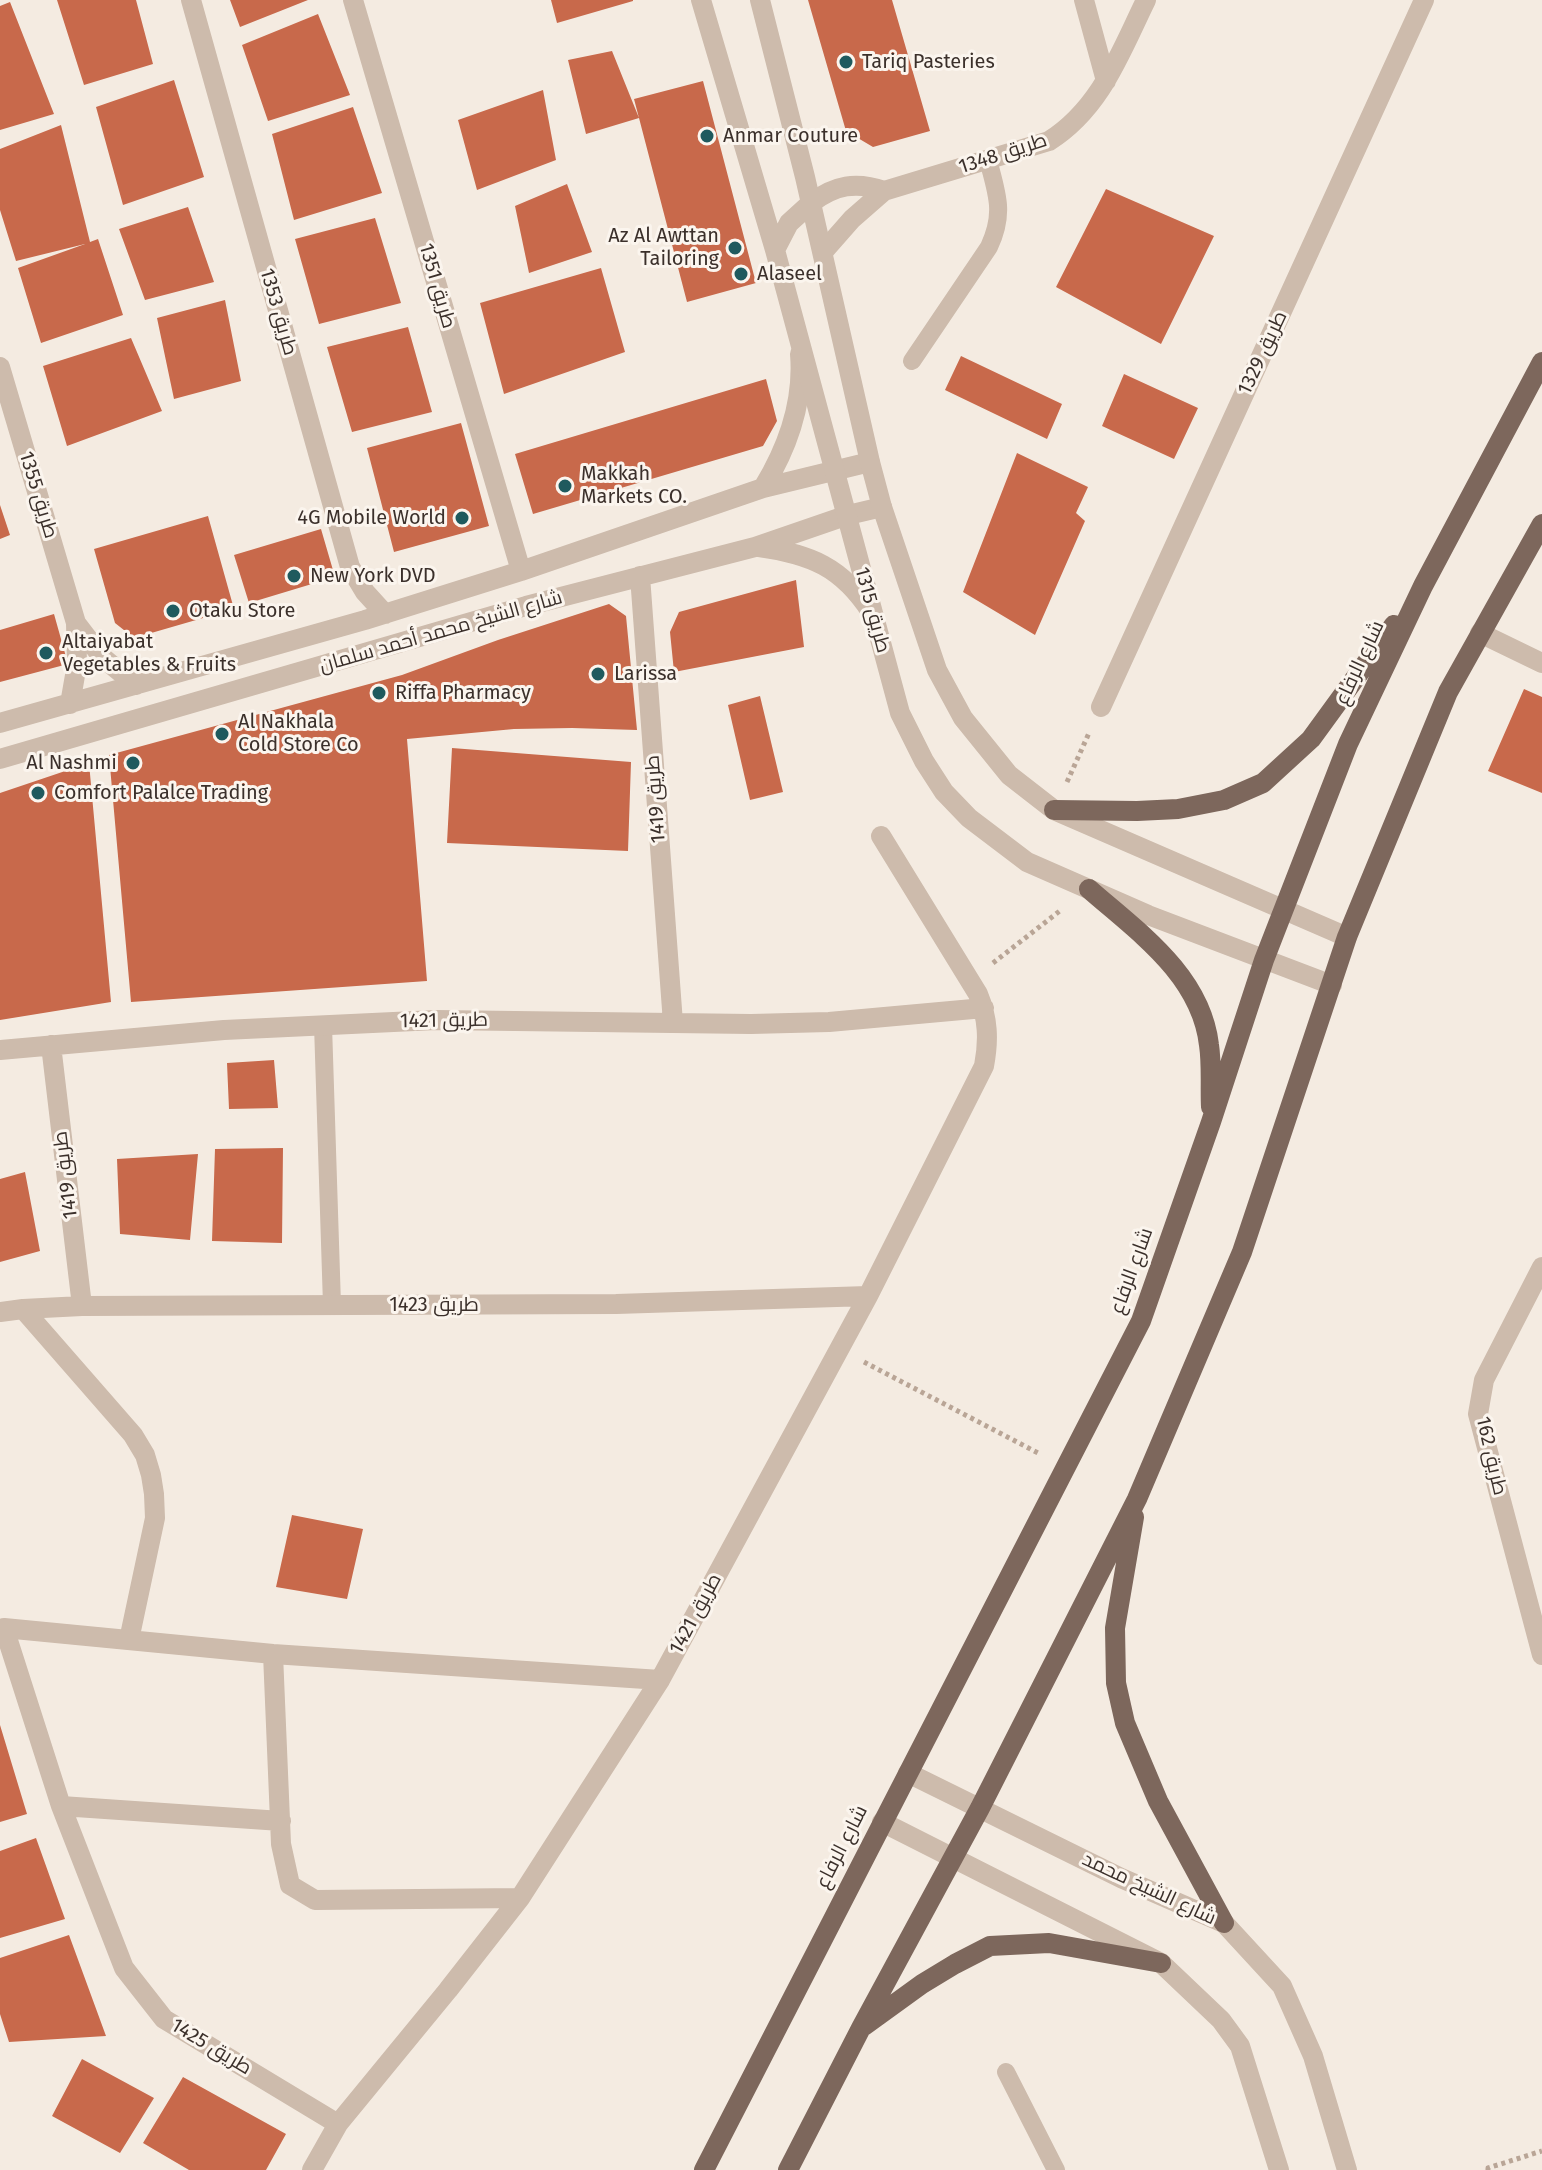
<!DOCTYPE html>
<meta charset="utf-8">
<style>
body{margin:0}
canvas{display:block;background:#f4ebe1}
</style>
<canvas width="1542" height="2170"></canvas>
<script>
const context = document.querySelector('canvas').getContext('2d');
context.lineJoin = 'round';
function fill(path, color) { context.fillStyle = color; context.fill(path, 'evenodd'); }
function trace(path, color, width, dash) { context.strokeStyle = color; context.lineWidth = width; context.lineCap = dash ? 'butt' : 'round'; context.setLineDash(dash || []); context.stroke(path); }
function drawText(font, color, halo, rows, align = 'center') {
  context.font = font + ' "Fira Sans",Cairo,sans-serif'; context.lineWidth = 6; context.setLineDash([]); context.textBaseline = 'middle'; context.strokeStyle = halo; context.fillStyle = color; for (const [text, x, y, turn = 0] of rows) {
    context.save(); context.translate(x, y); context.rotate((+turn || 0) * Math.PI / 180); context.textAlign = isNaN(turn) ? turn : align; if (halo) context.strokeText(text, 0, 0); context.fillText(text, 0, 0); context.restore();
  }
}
const building = new Path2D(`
 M57 0H136L153 64 84 85Z
 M230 0H308L240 27Z
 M551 0H633V1L557 23Z
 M808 0H892L930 131 873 147 846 131Z
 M10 2 54 114 0 130V6Z
 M318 14 350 95 268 121 242 45Z
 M612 51 639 118 634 99 703 81 756 283 687 302 639 118 586 134 568 60Z
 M174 80 204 177 123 205 96 107Z
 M543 90 556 160 477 190 458 120Z
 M353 107 382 193 294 220 272 134Z
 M61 125 90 242 98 239 123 315 41 343 18 268 85 244 16 261 0 210V149Z
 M567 184 592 252 529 273 515 206Z
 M1106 189 1214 236 1161 344 1056 287Z
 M188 207 214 282 145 300 119 229Z
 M375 218 401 303 319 324 295 239Z
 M601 268 625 352 504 394 480 303Z
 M225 300 241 381 174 399 157 318Z
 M408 327 432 412 352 432 327 347Z
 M131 338 162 411 67 446 43 366Z
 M961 356 1062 404 1047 439 945 390Z
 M1124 374 1198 408 1174 459 1102 426Z
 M766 379 777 421 763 446 533 514 515 454Z
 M461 423 489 526 394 552 367 448Z
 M1017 453 1088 487 1076 513 1085 521 1035 635 963 592Z
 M0 505 10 535 0 539Z
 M208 516 234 609 134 638 115 623 94 549Z
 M321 529 335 577 249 603 234 555Z
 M796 580 804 647 674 672 670 632 679 612Z
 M609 604 626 616 637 730 572 728 514 729 407 739 427 981 131 1002 109 755 402 675 498 640Z
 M54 614 68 664 0 682V630Z
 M1524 689 1542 697V793L1488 771Z
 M760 696 783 792 750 800 728 705Z
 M452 748 631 762 628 851 447 843Z
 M89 763 111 1002 0 1020V793Z
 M274 1060 278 1108 229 1109 227 1063Z
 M283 1148 282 1243 212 1241 215 1149Z
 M198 1154 190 1240 120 1234 117 1159Z
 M25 1172 40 1251 0 1262V1179Z
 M292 1515 363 1529 347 1599 276 1587Z
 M0 1725 27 1814 0 1822Z
 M36 1838 65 1919 0 1938V1851Z
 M69 1935 106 2036 9 2042 0 2014V1958Z
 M82 2059 154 2098 120 2153 52 2116Z
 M183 2077 286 2134 266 2170H189L143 2143Z`);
const path = new Path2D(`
 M1067 782 1089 733
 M993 963 1061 910
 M864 1362 1040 1454
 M1488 2170V2168L1542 2151`);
const service = new Path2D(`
 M912 361 989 247C1005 213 997 194 988 160
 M323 1025 332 1305
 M1006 2072 1056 2170`);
const minor = new Path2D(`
 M191 0 350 567 365 592 385 614
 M353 0 521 571
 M1084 0 1106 81
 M811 203C835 185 856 181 884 191
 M823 252 852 219 884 191 1049 141C1101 108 1120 53 1146 0
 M0 367 76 623 77 664 70 704
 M763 488C788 447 804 402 800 354
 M759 547C810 554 842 567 871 612
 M640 576 673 1023
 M76 623 102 657 136 685
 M1480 633 1542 663
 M1101 707 1424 0
 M0 723 365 620 521 571 763 488 870 462
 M0 759 526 606 755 547 848 515 882 507
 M51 1045 82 1306
 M0 1050 224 1030 436 1020 751 1024 829 1022 984 1008
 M1542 1267 1484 1380 1478 1414 1542 1655
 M23 1309 133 1435 145 1455 151 1475 154 1494 155 1518 129 1640
 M0 1312 23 1309 82 1306 616 1304 868 1296
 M4 1628 61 1806 124 1968 164 2019 338 2124
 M0 1629 4 1628 273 1654 660 1680
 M273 1654 281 1844 290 1885 315 1900 520 1898
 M61 1806 281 1821
 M312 2170 338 2124 448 1990 520 1898 660 1680 868 1296 984 1066C989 1040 988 1018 978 994L881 836`);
const tertiary = new Path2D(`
 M701 0 775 250 900 713 924 761 944 792 969 818 1027 862 1148 915 1332 985
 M760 0 805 177 870 462 882 507 937 670 963 718 1009 775 1054 810 1347 937
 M775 250 789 223 811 203
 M908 1773 1121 1878 1224 1923 1282 1986 1313 2056 1347 2170
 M882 1822 1161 1963 1221 2020 1240 2046 1279 2170`);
const primary = new Path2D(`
 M1054 810 1137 811 1178 809 1224 800 1263 783 1311 739 1394 625
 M1089 889C1138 932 1201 975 1209 1045 1212 1065 1210 1086 1211 1107
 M1134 1517 1115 1628 1116 1683 1125 1723 1158 1801 1224 1923
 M864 2026 922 1984 955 1964 990 1946 1049 1943 1161 1963
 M704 2170 1141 1321 1211 1122 1264 960 1348 744 1423 586 1542 362
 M788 2170 861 2028 980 1808 1137 1499 1242 1252 1347 937 1448 692 1542 524`);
const markers = [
 [846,62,8,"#1f5a5e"],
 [707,136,8,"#1f5a5e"],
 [735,248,8,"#1f5a5e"],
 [741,274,8,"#1f5a5e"],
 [565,486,8,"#1f5a5e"],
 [462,518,8,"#1f5a5e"],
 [294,576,8,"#1f5a5e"],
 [173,611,8,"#1f5a5e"],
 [46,653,8,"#1f5a5e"],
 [598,674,8,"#1f5a5e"],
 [379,693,8,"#1f5a5e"],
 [222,734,8,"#1f5a5e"],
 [133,763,8,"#1f5a5e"],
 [38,793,8,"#1f5a5e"]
];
const poiNames = [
 ["Tariq Pasteries",862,62],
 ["Anmar Couture",723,136],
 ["Az Al Awttan",719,236,"right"],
 ["Tailoring",719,259,"right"],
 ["Alaseel",757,274],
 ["Makkah",581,474],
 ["Markets CO.",581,497],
 ["4G Mobile World",446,518,"right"],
 ["New York DVD",310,576],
 ["Otaku Store",189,611],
 ["Altaiyabat",62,642],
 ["Vegetables & Fruits",62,665],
 ["Larissa",614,674],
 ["Riffa Pharmacy",395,693],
 ["Al Nakhala",238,722],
 ["Cold Store Co",238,745],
 ["Al Nashmi",117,763,"right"],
 ["Comfort Palalce Trading",54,793]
];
const streetNames = [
 ["طريق 1348",1003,154,-18],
 ["طريق 1351",437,286,74],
 ["طريق 1353",278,312,74],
 ["طريق 1329",1263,353,-65],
 ["طريق 1355",38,495,73],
 ["طريق 1315",872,610,75],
 ["شارع الشيخ محمد أحمد سلمان",441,632,-16],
 ["شارع الرفاع",1360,663,-65],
 ["طريق 1419",656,799,-94],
 ["طريق 1421",444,1021,-1],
 ["طريق 1419",66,1175,-97],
 ["شارع الرفاع",1132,1271,-70],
 ["طريق 1423",434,1305],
 ["طريق 162",1491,1456,77],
 ["طريق 1421",696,1614,-62],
 ["شارع الرفاع",842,1847,-63],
 ["شارع الشيخ محمد",1149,1889,25],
 ["طريق 1425",211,2047,31]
];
fill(building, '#c8694b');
trace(path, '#b9a596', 5, [4, 4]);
trace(service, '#cdbbac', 18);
trace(minor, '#cdbbac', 20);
trace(tertiary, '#cdbbac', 20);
trace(primary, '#7d675c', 20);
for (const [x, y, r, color] of markers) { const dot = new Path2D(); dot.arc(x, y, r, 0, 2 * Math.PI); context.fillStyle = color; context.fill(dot); trace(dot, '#fbf5ee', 3); }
drawText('20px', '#3b302b', '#fbf5ee', poiNames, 'left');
drawText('20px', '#3b302b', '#fbf5ee', streetNames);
</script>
